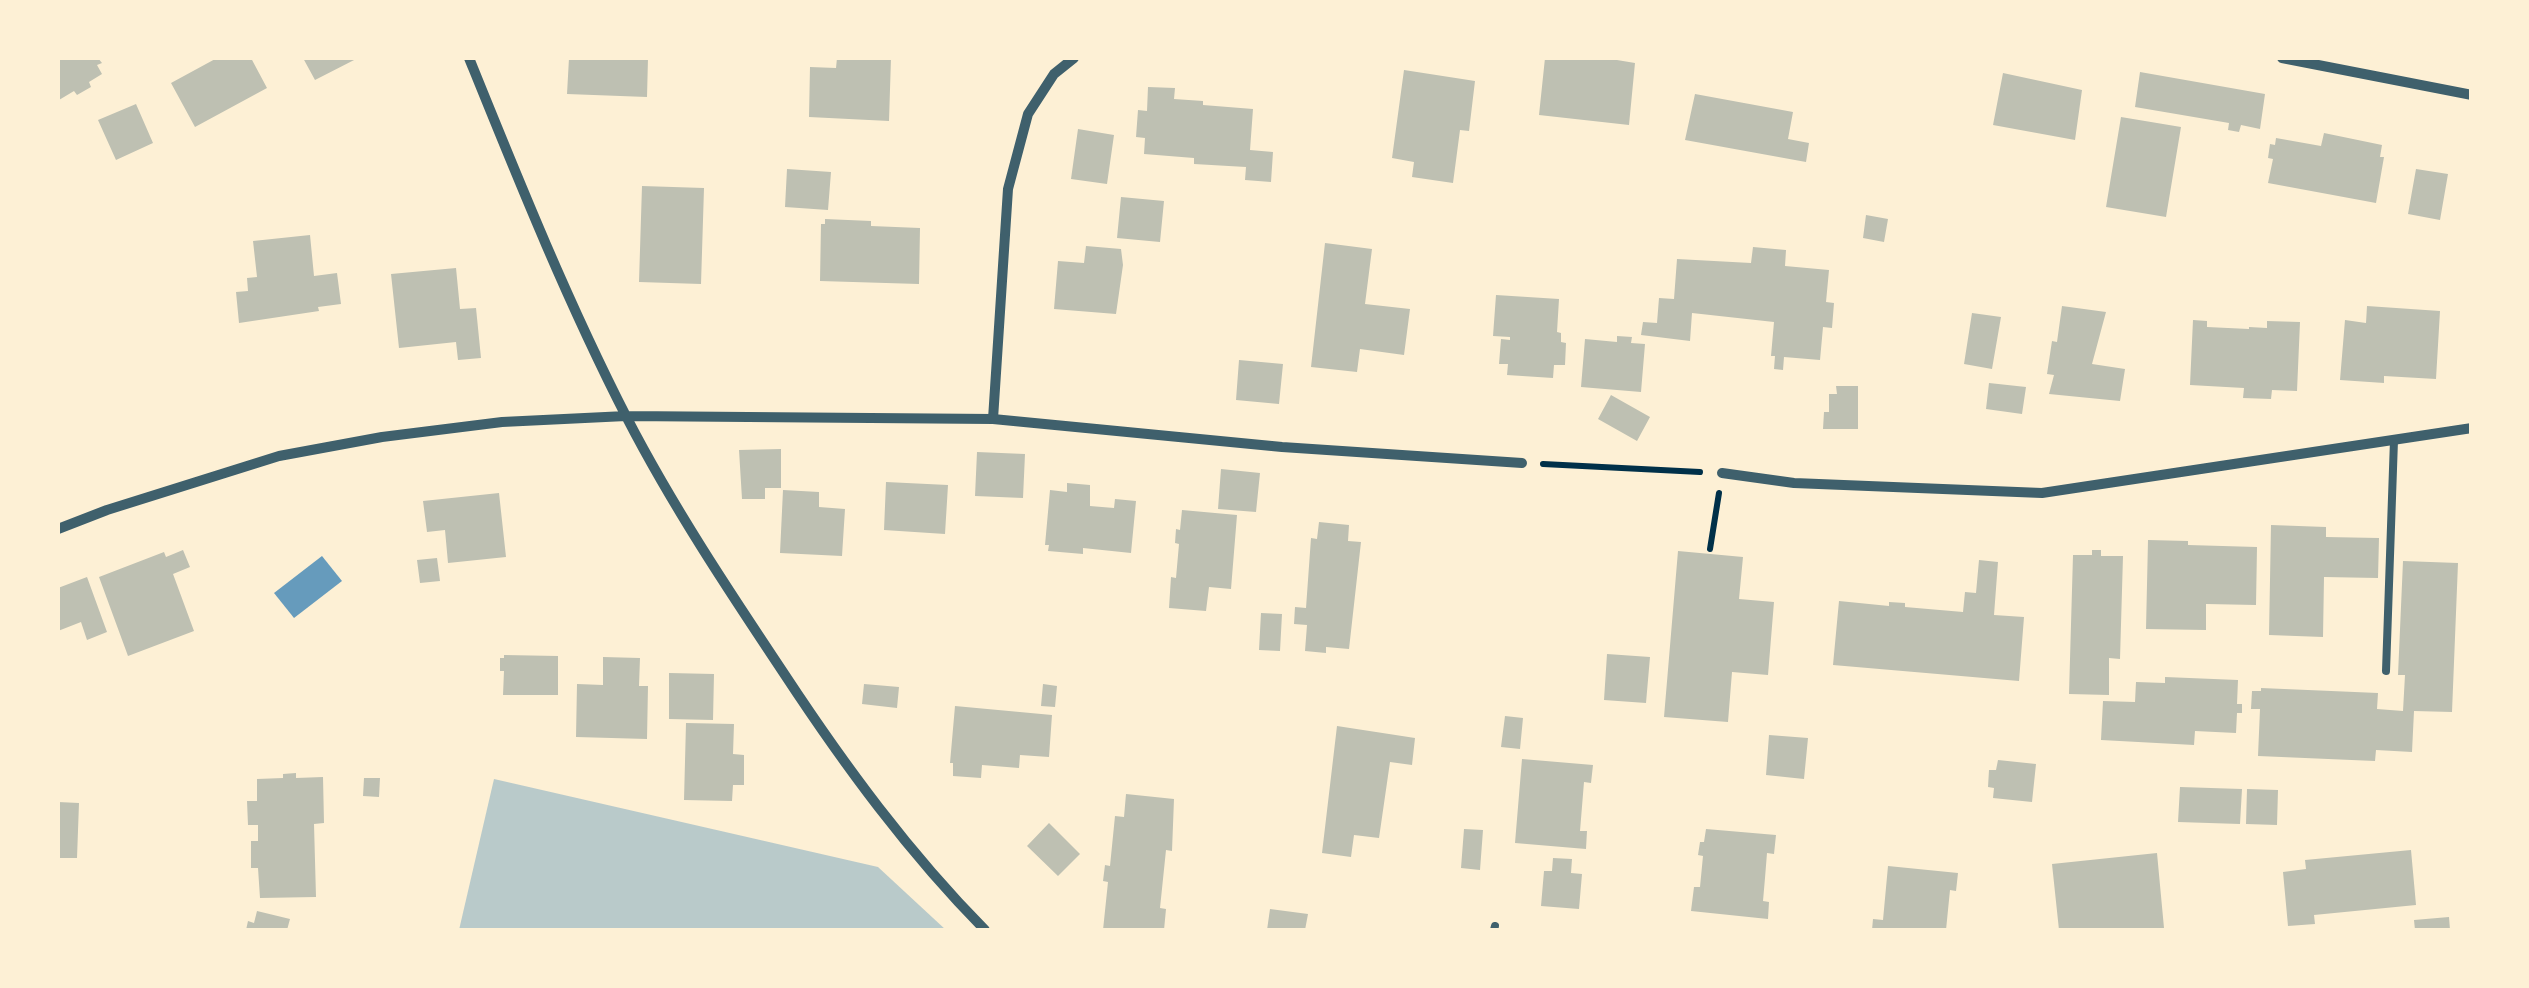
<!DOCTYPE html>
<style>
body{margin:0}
#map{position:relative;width:2529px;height:988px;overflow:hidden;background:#fdf0d5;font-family:"Source Sans 3",sans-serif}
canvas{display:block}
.frame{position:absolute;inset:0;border:60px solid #fdf0d5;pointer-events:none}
</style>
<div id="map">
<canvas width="2529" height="988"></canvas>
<div class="frame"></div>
</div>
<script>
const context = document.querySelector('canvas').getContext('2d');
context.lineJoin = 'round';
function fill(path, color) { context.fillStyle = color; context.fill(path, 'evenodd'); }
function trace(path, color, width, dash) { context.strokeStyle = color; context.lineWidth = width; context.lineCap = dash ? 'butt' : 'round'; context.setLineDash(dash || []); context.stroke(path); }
const green = new Path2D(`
 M494 779 878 867 946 930H459Z`);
const water = new Path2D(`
 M322 556 342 581 294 618 274 593Z`);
const building = new Path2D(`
 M58 58H98L102 63 97 65 102 74 89 82 91 87 77 95 74 91 59 100Z
 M217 58H251L267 88 195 127 171 83Z
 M303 58H358L315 80Z
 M569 58H648L647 97 567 94Z
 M837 58H891L889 121 809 117 810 67 836 68Z
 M1545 58H1605L1635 63 1629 125 1539 115Z
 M1404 70 1475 81 1469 131 1460 130 1453 183 1412 177 1414 162 1392 158Z
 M2140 72 2265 94 2260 129 2241 125 2239 132 2228 130 2229 123 2135 107Z
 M2003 73 2082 90 2075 140 1993 125Z
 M1148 87 1175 88 1174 99 1203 101V105L1253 109 1250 150 1273 152 1271 182 1245 180 1246 167 1194 164V158L1144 154 1145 138 1136 137 1138 110 1147 111Z
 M1695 94 1793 112 1788 139 1809 143 1806 162 1685 140Z
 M136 104 153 143 116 160 98 120Z
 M2121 117 2181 127 2166 217 2106 207Z
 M1078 129 1114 135 1107 184 1071 179Z
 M2324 133 2382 145 2380 157H2384L2376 203 2268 183 2273 159 2268 158 2270 144 2275 145 2276 138 2321 146Z
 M787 169 831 172 828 210 785 207Z
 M2416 169 2448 174 2440 220 2408 214Z
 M642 186 704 188 701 284 639 282Z
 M1121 197 1164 201 1160 242 1117 238Z
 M1866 215 1888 219 1884 242 1863 238Z
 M825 219 871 221V226L920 228 919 284 820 281 821 224H825Z
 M310 235 314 276 337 273 341 304 318 307 319 311 239 323 236 292 248 291 247 278 257 277 253 241Z
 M1325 243 1372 249 1365 304 1410 309 1404 355 1360 349 1357 372 1311 367Z
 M1086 246 1121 249 1123 265 1116 314 1054 309 1058 261 1084 263Z
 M1753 247 1786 250 1785 266 1829 270 1826 302 1834 303 1832 328 1823 327 1820 360 1784 357 1783 370 1774 369 1775 356H1771L1774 322 1692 313 1690 341 1641 335 1643 322 1657 323 1659 298 1674 299 1677 259 1751 263Z
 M456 268 460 309 476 308 481 358 458 360 456 342 399 348 391 274Z
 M1496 295 1559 299 1557 332 1561 333V342L1566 343 1565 365H1554L1553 378 1507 375 1508 364H1499L1501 339 1510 340V337L1493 336Z
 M2062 306 2106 312 2092 364 2125 369 2120 401 2049 394 2054 375 2047 374 2052 341 2057 342Z
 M2367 306 2440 311 2436 379 2384 376V383L2340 380 2345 320 2366 323Z
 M1972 313 2001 317 1992 369 1964 364Z
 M2193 320 2207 321V327L2249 329V327L2267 328V321L2300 322 2297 391 2272 390 2271 399 2243 398 2244 388 2190 385Z
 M1617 336 1632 337 1631 343 1645 344 1641 392 1581 387 1585 339 1617 342Z
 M1239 360 1283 364 1279 404 1236 400Z
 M1989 383 2026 387 2022 414 1986 409Z
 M1836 386H1858V429H1823L1824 412H1829V394H1837Z
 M1611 395 1650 417 1637 441 1598 419Z
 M781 449V488H765V499H742L739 450Z
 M977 452 1025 454 1023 498 975 496Z
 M1221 469 1260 473 1256 512 1218 509Z
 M886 482 948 485 945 534 884 530Z
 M1067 483 1090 485V506L1114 508 1115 499 1136 501 1131 553 1083 548V554L1048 551 1049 545H1045L1050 490 1067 492Z
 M783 490 819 492V507L845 509 842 556 780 553Z
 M499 493 506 557 448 563 445 530 427 532 423 501Z
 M1182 510 1237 515 1231 589 1209 587 1206 611 1169 608 1171 577 1176 578 1179 544 1175 543 1176 529 1180 530Z
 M1319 522 1349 525 1348 541 1361 542 1349 649 1326 647V653L1305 651 1307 625 1294 624 1295 607 1306 608 1311 538 1317 539Z
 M2271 525 2326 527V537L2379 538 2378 578 2324 577 2323 637 2269 635Z
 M2148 540 2188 541V545L2257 547 2256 605 2206 604V630L2146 629Z
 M183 550 190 567 173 574 194 631 128 656 99 577 164 552 166 557Z
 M2092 550H2101V556H2123L2120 659 2109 658V695L2069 694 2073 555H2092Z
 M1678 551 1743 557 1739 599 1774 602 1768 675 1732 672 1728 722 1664 717Z
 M437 558 440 581 420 583 417 560Z
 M1979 560 1998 562 1994 615 2024 617 2019 681 1833 665 1839 601 1889 606V602L1905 603V607L1963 612 1965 592 1976 593Z
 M2403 561 2458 563 2452 712 2414 711 2412 752 2376 750 2375 761 2258 756 2260 709H2251L2252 691H2261V688L2378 693 2377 709 2403 711 2405 675H2398Z
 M87 577 107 632 87 640 81 622 58 631V588Z
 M1261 613 1282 614 1280 651 1259 650Z
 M1607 654 1650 657 1646 703 1604 700Z
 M504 655 558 656V695H503L504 671H500V658H504Z
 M603 657 640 658 639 686H648L647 739 576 737 577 684 603 685Z
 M669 673 714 674 713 720 669 719Z
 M2165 677 2238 680 2237 704H2242V713H2237L2236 733 2195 731 2194 745 2101 740 2103 701 2135 702 2136 682 2165 683Z
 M864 684 899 687 897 708 862 704Z
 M1043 684 1057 686 1055 707 1041 706Z
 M955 706 1052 715 1049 757 1020 755 1019 768 982 765 981 778 953 776V763H950Z
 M1505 716 1523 718 1520 749 1501 747Z
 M686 723 734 724 733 754 744 755V785H733L732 801 684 800Z
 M1337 726 1415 738 1412 765 1390 762 1379 838 1354 835 1351 857 1322 853Z
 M1769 735 1808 738 1804 779 1766 775Z
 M1522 759 1593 765 1591 783 1584 782 1580 831H1587L1586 849 1515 843Z
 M1998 760 2036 764 2032 802 1993 798 1994 788 1988 787 1989 770H1996Z
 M296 773V778L323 777 324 823 314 824 316 897 260 898 258 868H251V841H258V825H248L247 801H257V779L283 778V774Z
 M364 778H380L379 797 363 796Z
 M2180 787 2242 789 2240 824 2178 822Z
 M2247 789 2278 790 2277 825 2246 824Z
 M1126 794 1174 799 1172 851 1166 850 1160 908 1166 909 1164 930H1103L1108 882 1103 881 1105 865 1110 866 1115 816 1124 817Z
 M58 802 79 803 77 858H58Z
 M1049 823 1080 854 1058 876 1027 846Z
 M1464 829 1483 830 1480 870 1461 868Z
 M1706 829 1776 835 1774 854 1767 853 1765 878 1763 901 1769 902 1768 919 1691 911 1694 887H1700L1703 856 1698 855 1700 842H1704Z
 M2411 850 2416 905 2314 915 2315 924 2288 926 2283 872 2306 869 2305 860Z
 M2157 853 2164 928 2059 930 2052 864Z
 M1553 858 1572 859 1571 873 1582 874 1579 909 1541 906 1544 871H1552Z
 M1888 866 1958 873 1956 891 1950 890 1946 930H1872L1873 919 1883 920Z
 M1270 909 1308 914 1305 930H1267Z
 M257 911 290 919 287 930H246L248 921 254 923Z
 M2449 917 2450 930H2415L2414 920Z`);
const path = new Path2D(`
 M1543 464 1700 472
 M1710 549 1719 493`);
const service = new Path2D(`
 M2386 671 2394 440
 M1494 930 1495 926`);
const minor = new Path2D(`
 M469 58C518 179 567 301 627 418 673 507 729 591 785 675 845 766 909 853 985 930
 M2282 58 2472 95
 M993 419 1008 189 1028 114 1054 74 1074 58
 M1722 473 1794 483 2042 493 2472 428
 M58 529 107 510 279 456 382 437 502 422 626 416 993 419 1282 447 1522 463`);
fill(green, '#b9caca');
fill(water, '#669bbc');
fill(building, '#bec0b2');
trace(path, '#003049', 6);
trace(service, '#3f606c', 8);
trace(minor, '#3f606c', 10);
</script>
